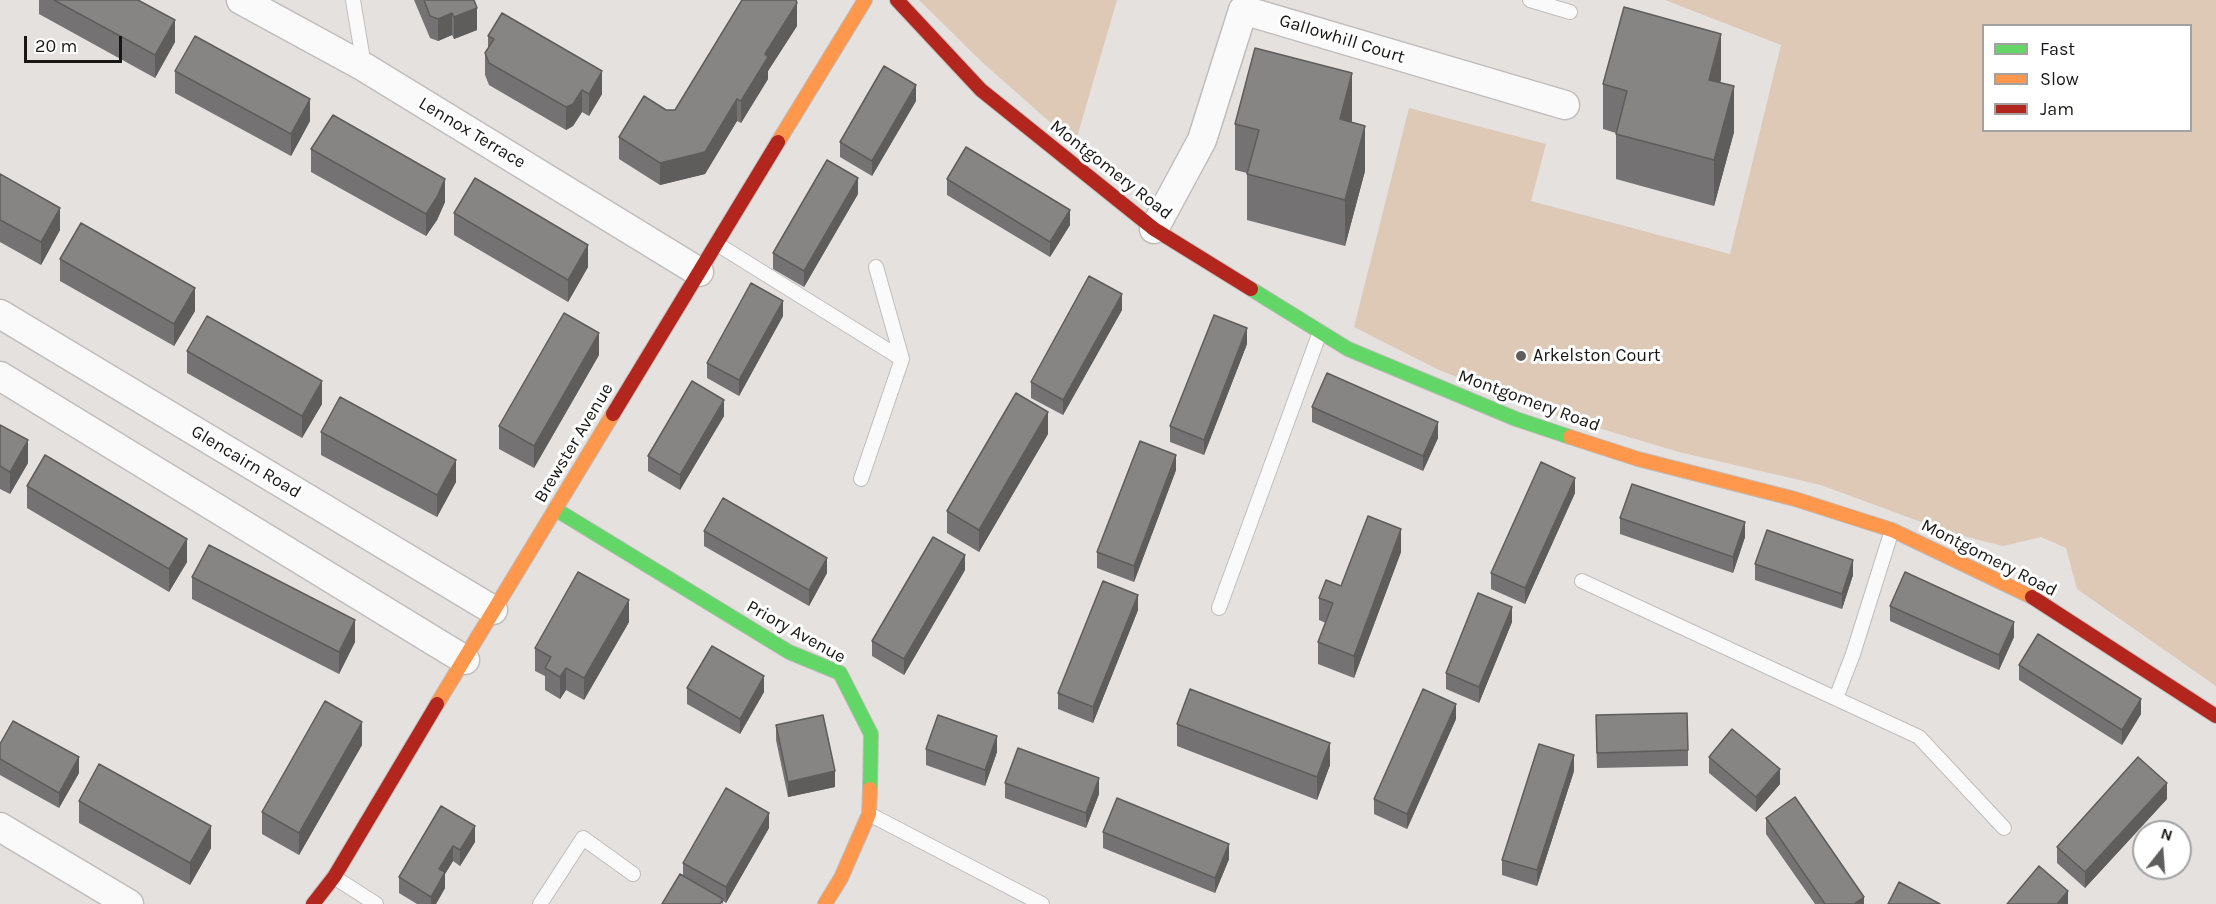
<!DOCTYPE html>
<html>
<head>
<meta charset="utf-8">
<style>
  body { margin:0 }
  #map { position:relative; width:2216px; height:904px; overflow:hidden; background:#e4e1df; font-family:Karla,sans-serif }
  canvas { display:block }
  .legend { position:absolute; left:1982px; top:24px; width:210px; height:108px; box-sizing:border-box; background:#fff; border:2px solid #a3a2a2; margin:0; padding:8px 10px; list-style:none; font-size:18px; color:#181716 }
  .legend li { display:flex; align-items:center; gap:12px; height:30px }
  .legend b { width:30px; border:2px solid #a3a2a2 }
  .north { position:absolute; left:2132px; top:820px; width:60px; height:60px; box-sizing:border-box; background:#fff; border:2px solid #a3a2a2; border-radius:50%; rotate:17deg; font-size:16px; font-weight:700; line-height:24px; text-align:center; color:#181716 }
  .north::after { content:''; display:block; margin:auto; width:21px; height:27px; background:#5f5e5c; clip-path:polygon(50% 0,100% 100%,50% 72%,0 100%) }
  .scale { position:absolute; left:24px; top:36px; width:98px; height:27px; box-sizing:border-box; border:3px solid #181716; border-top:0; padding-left:8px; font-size:18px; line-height:21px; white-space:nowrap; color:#181716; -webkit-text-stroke:4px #fff; paint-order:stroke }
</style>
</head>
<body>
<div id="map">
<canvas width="2216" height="904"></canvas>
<ul class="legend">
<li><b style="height:8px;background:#63d668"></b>Fast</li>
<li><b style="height:8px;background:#ff974d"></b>Slow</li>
<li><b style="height:8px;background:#b3261e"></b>Jam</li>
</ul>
<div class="north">N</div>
<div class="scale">20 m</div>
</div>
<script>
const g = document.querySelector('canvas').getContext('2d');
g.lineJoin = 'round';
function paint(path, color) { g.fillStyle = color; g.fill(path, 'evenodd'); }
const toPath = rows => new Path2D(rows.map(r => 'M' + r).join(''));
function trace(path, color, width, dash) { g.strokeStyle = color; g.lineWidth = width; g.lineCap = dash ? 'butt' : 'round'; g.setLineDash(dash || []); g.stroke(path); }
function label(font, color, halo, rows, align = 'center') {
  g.font = font + ' Karla,sans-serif'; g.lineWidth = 6; g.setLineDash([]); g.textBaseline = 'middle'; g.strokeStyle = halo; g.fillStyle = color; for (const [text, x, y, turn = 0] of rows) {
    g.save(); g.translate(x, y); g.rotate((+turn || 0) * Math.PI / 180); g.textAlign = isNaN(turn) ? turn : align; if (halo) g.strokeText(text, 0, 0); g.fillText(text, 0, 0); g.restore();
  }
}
const green = toPath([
  [919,0,1117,0,1075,144,983,63],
  [1665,0,2216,0,2216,686,2077,589,2066,548,2041,537,2003,546,1948,532,1821,485,1679,452,1548,413,1439,370,1354,327,1409,108,1546,144,1531,201,1730,254,1781,45],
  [1984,26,2190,26,2190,130,1984,130]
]);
const lane = toPath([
  [353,0,364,66],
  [1530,0,1570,12],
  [717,244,902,359],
  [861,479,902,359,876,267],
  [1582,581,1919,737,2004,828],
  [1219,608,1320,332],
  [1836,698,1853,654,1892,530],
  [869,814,1042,904],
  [334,877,376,904],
  [540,904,583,838,633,874]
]);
const street = toPath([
  [241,0,364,67,699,272],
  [1154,229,1202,140,1243,10,1565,105],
  [0,314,493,610],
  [0,376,465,660],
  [0,827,129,904]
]);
const fast = toPath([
  [1251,289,1348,349,1516,419,1570,437],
  [555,509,789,652,840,673,871,734,870,789]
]);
const slow = toPath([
  [778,142,865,0],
  [1570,437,1638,459,1795,499,1892,530,2032,597],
  [437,704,613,414],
  [825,904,841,878,869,814,870,789]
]);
const jam = toPath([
  [897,0,981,90,1154,229,1251,289],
  [613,414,778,142],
  [2032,597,2216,716],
  [313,904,334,877,437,704]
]);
const wall = toPath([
  [39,0,138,0,175,42,155,78,39,14],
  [414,0,474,0,477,30,454,39,452,35,438,41,430,38],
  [797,26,768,71,768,79,741,123,737,121,705,174,660,185,619,159,619,137,666,110,675,110],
  [488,36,602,94,589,116,582,112,573,126,566,130,489,85,485,75,485,53,488,48],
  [175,71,310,121,291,156,175,93],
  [1721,79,1720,83,1734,132,1714,206,1616,179,1616,133,1603,129,1603,84],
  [916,101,872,176,840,157,840,142],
  [1352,119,1352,122,1365,171,1345,246,1247,220,1247,173,1235,170,1235,124],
  [311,149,445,202,437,220,426,236,311,172],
  [0,174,60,230,41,265,0,242],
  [947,179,1070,225,1050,257,947,195],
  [858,194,804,287,773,269,773,253],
  [454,213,588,267,568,302,454,235],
  [60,259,195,311,174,346,60,281],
  [1122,310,1063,415,1031,398,1031,382],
  [783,316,739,396,707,378,707,363],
  [1247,344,1204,455,1170,442,1170,426],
  [187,351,322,404,302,438,187,373],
  [599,355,534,468,499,449,499,426],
  [1312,407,1438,438,1423,471,1312,422],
  [724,416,680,490,648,471,648,456],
  [0,425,28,463,10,494,0,489],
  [321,432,456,482,437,517,321,455],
  [1048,434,979,552,947,533,947,511],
  [1176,470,1134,582,1097,568,1097,552],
  [27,486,187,562,169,592,27,508],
  [1575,493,1525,604,1491,589,1491,573],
  [1620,518,1745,537,1733,573,1620,534],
  [704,531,827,573,809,606,704,546],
  [1401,552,1354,678,1318,664,1318,642,1326,623,1319,620,1319,598],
  [1755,564,1853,575,1842,609,1755,580],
  [965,570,904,675,872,656,872,641],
  [192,577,355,642,339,674,192,599],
  [1890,606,2014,637,1999,670,1890,621],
  [1138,610,1093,723,1058,709,1058,693],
  [629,622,584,700,566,690,560,699,545,690,545,676,535,671,535,648],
  [1512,622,1479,703,1446,689,1446,673],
  [2019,665,2141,714,2122,745,2019,680],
  [687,688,764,692,740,734,687,704],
  [1456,719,1407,829,1374,814,1374,799],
  [1177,724,1330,765,1317,800,1177,746],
  [776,725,835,787,788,797,776,740],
  [1596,731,1688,750,1688,766,1597,768],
  [0,744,79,773,59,808,0,775],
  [362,745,299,855,262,834,262,812],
  [926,749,997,752,985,786,926,765],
  [1709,757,1780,784,1756,812,1709,773],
  [1574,771,1537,886,1502,875,1502,860],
  [1005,783,1099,794,1086,828,1005,798],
  [2167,799,2085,888,2057,863,2057,847],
  [79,801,211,848,190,885,79,823],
  [441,806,475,842,460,866,453,861,445,874,445,888,436,904,417,904,399,893,399,877],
  [1766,818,1864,904,1815,904,1766,834],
  [769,828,726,903,723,901,723,904,683,876,683,863],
  [1103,832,1229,859,1215,893,1103,848]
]);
const shadedWall = toPath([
  [797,3,797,26,768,71,768,79,741,123,741,101,765,54],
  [477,8,477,30,454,39,454,17],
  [452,13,452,35,438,41,438,19],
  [175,20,175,42,155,78,155,55],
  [1721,34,1721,79,1709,125,1709,80],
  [602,71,602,94,589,116,589,94],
  [1352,73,1352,119,1340,165,1340,119],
  [916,85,916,101,872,176,872,161],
  [1734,86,1734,132,1714,206,1714,160],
  [582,90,582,112,573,126,566,130,566,107],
  [310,99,310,121,291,156,291,134],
  [737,99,737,121,705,174,660,185,660,163],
  [1365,126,1365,171,1345,246,1345,200],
  [858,178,858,194,804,287,804,271],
  [445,179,445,202,437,220,426,236,426,214],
  [60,208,60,230,41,265,41,242],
  [1070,210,1070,225,1050,257,1050,242],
  [588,245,588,267,568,302,568,280],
  [195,288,195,311,174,346,174,324],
  [1122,294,1122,310,1063,415,1063,400],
  [783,301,783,316,739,396,739,380],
  [1247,328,1247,344,1204,455,1204,440],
  [599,333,599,355,534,468,534,446],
  [322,381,322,404,302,438,302,416],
  [724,400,724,416,680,490,680,475],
  [1048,412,1048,434,979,552,979,530],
  [1438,422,1438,438,1423,471,1423,456],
  [28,440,28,463,10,494,10,472],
  [1176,455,1176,470,1134,582,1134,566],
  [456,460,456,482,437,517,437,495],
  [1575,478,1575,493,1525,604,1525,588],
  [1745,522,1745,537,1733,573,1733,557],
  [1401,529,1401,552,1354,678,1354,656],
  [187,539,187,562,169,592,169,569],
  [965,555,965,570,904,675,904,659],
  [827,558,827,573,809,606,809,590],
  [1853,560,1853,575,1842,609,1842,594],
  [1138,595,1138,610,1093,723,1093,707],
  [629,600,629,622,584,700,584,678],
  [1512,607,1512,622,1479,703,1479,687],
  [355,620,355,642,339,674,339,652],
  [2014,622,2014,637,1999,670,1999,655],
  [566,668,566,690,560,699,560,677],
  [764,676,764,692,740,734,740,719],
  [2141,699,2141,714,2122,745,2122,730],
  [1456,704,1456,719,1407,829,1407,814],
  [362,722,362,745,299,855,299,833],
  [997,736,997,752,985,786,985,770],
  [1330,743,1330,765,1317,800,1317,777],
  [1574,755,1574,771,1537,886,1537,870],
  [79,757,79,773,59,808,59,793],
  [1780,769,1780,784,1756,812,1756,797],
  [835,771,835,787,788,797,788,782],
  [1099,778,1099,794,1086,828,1086,813],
  [2167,783,2167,799,2085,888,2085,872],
  [769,813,769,828,726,903,726,887],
  [211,826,211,848,190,885,190,863],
  [475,826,475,842,460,866,460,850],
  [1229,844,1229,859,1215,893,1215,878],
  [453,846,453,861,445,874,445,888,436,904,431,904,431,897,439,869],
  [2068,891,2068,904,2057,904],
  [1864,897,1864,904,1854,904]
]);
const building = toPath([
  [54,0,138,0,175,20,155,55,54,0],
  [424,0,474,0,477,8,454,17,452,13,438,19,430,16,424,0],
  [742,0,796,0,797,3,765,54,768,57,741,101,737,99,705,152,660,163,619,137,644,96,666,110,675,110,742,0],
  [1624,7,1721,34,1709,80,1734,86,1714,160,1616,134,1627,91,1603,84,1624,7],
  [502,13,602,71,589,94,582,90,573,104,566,107,489,63,485,53,494,39,488,36,502,13],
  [195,36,310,99,291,134,175,71,195,36],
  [1255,48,1352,73,1340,119,1365,126,1345,200,1247,174,1259,130,1235,124,1255,48],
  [884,66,916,85,872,161,840,142,884,66],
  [333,115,445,179,437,197,426,214,311,149,333,115],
  [966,147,1070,210,1050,242,947,179,966,147],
  [827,160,858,178,804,271,773,253,827,160],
  [0,174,60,208,41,242,0,220,0,174],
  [475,178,588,245,568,280,454,213,475,178],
  [81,223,195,288,174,324,60,259,81,223],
  [1089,276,1122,294,1063,400,1031,382,1089,276],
  [751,283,783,301,739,380,707,363,751,283],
  [564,313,599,333,534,446,499,426,564,313],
  [1214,315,1247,328,1204,440,1170,426,1214,315],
  [207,316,322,381,302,416,187,351,207,316],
  [1327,373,1438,422,1423,456,1312,407,1327,373],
  [692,381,724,400,680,475,648,456,692,381],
  [1016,393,1048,412,979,530,947,511,1016,393],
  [340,397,456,460,437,495,321,432,340,397],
  [0,425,28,440,10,472,0,466,0,425],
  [1140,441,1176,455,1134,566,1097,552,1140,441],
  [45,455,187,539,169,569,27,486,45,455],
  [1541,462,1575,478,1525,588,1491,573,1541,462],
  [1632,484,1745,522,1733,557,1620,518,1632,484],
  [723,498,827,558,809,590,704,531,723,498],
  [1368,516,1401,529,1354,656,1318,642,1333,603,1319,598,1326,580,1341,586,1368,516],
  [1767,530,1853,560,1842,594,1755,564,1767,530],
  [933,537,965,555,904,659,872,641,933,537],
  [209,545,355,620,339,652,192,577,209,545],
  [578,572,629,600,584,678,566,668,560,677,545,668,551,657,535,648,578,572],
  [1905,572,2014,622,1999,655,1890,606,1905,572],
  [1103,581,1138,595,1093,707,1058,693,1103,581],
  [1478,593,1512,607,1479,687,1446,673,1478,593],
  [2038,634,2141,699,2122,730,2019,665,2038,634],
  [712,646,764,676,740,719,687,688,712,646],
  [1190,689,1330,743,1317,777,1177,724,1190,689],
  [1423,689,1456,704,1407,814,1374,799,1423,689],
  [325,701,362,722,299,833,262,812,325,701],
  [1687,713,1688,750,1597,753,1596,715,1687,713],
  [823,715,835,771,788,782,776,725,823,715],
  [938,715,997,736,985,770,926,749,938,715],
  [13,721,79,757,59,793,0,759,0,744,13,721],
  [1732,729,1780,769,1756,797,1709,757,1732,729],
  [1539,744,1574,755,1537,870,1502,860,1539,744],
  [1018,748,1099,778,1086,813,1005,783,1018,748],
  [2138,757,2167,783,2085,872,2057,847,2138,757],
  [99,764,211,826,190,863,79,801,99,764],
  [726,788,769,813,726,887,683,863,726,788],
  [1795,797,1864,897,1854,904,1825,904,1766,818,1795,797],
  [1117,798,1229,844,1215,878,1103,832,1117,798],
  [441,806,475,826,460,850,453,846,439,869,445,872,431,897,399,877,441,806],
  [2039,866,2068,891,2057,904,2007,904,2039,866],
  [680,874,723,899,720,904,662,904,680,874],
  [1899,882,1940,904,1888,904,1899,882]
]);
const markers = [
  [1521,356,6,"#5f5e5c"]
];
const streetNames = [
  ["Gallowhill Court",1342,39,17],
  ["Lennox Terrace",472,133,31],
  ["Montgomery Road",1111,170,38],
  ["Montgomery Road",1529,401,20],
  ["Brewster Avenue",574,443,-59],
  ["Glencairn Road",246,462,31],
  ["Montgomery Road",1989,558,27],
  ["Priory Avenue",796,632,29]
];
const poiNames = [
  ["Arkelston Court",1533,356]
];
paint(green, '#dec8b6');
trace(lane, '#c0bdbc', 16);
trace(street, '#c0bdbc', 31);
trace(fast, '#c0bdbc', 16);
trace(slow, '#c0bdbc', 16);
trace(jam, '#c0bdbc', 16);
trace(lane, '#fbfafa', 14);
trace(street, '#fbfafa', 28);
trace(fast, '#63d668', 14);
trace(slow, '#ff974d', 14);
trace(jam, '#b3261e', 14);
paint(wall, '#747272');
paint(shadedWall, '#5e5d5c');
paint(building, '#878584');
trace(building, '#5e5d5c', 1.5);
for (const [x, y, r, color] of markers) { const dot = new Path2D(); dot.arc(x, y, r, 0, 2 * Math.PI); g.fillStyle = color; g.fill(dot); trace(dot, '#fff', 2); }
label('18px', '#181716', '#fff', streetNames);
label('18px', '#181716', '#fff', poiNames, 'left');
</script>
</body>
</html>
